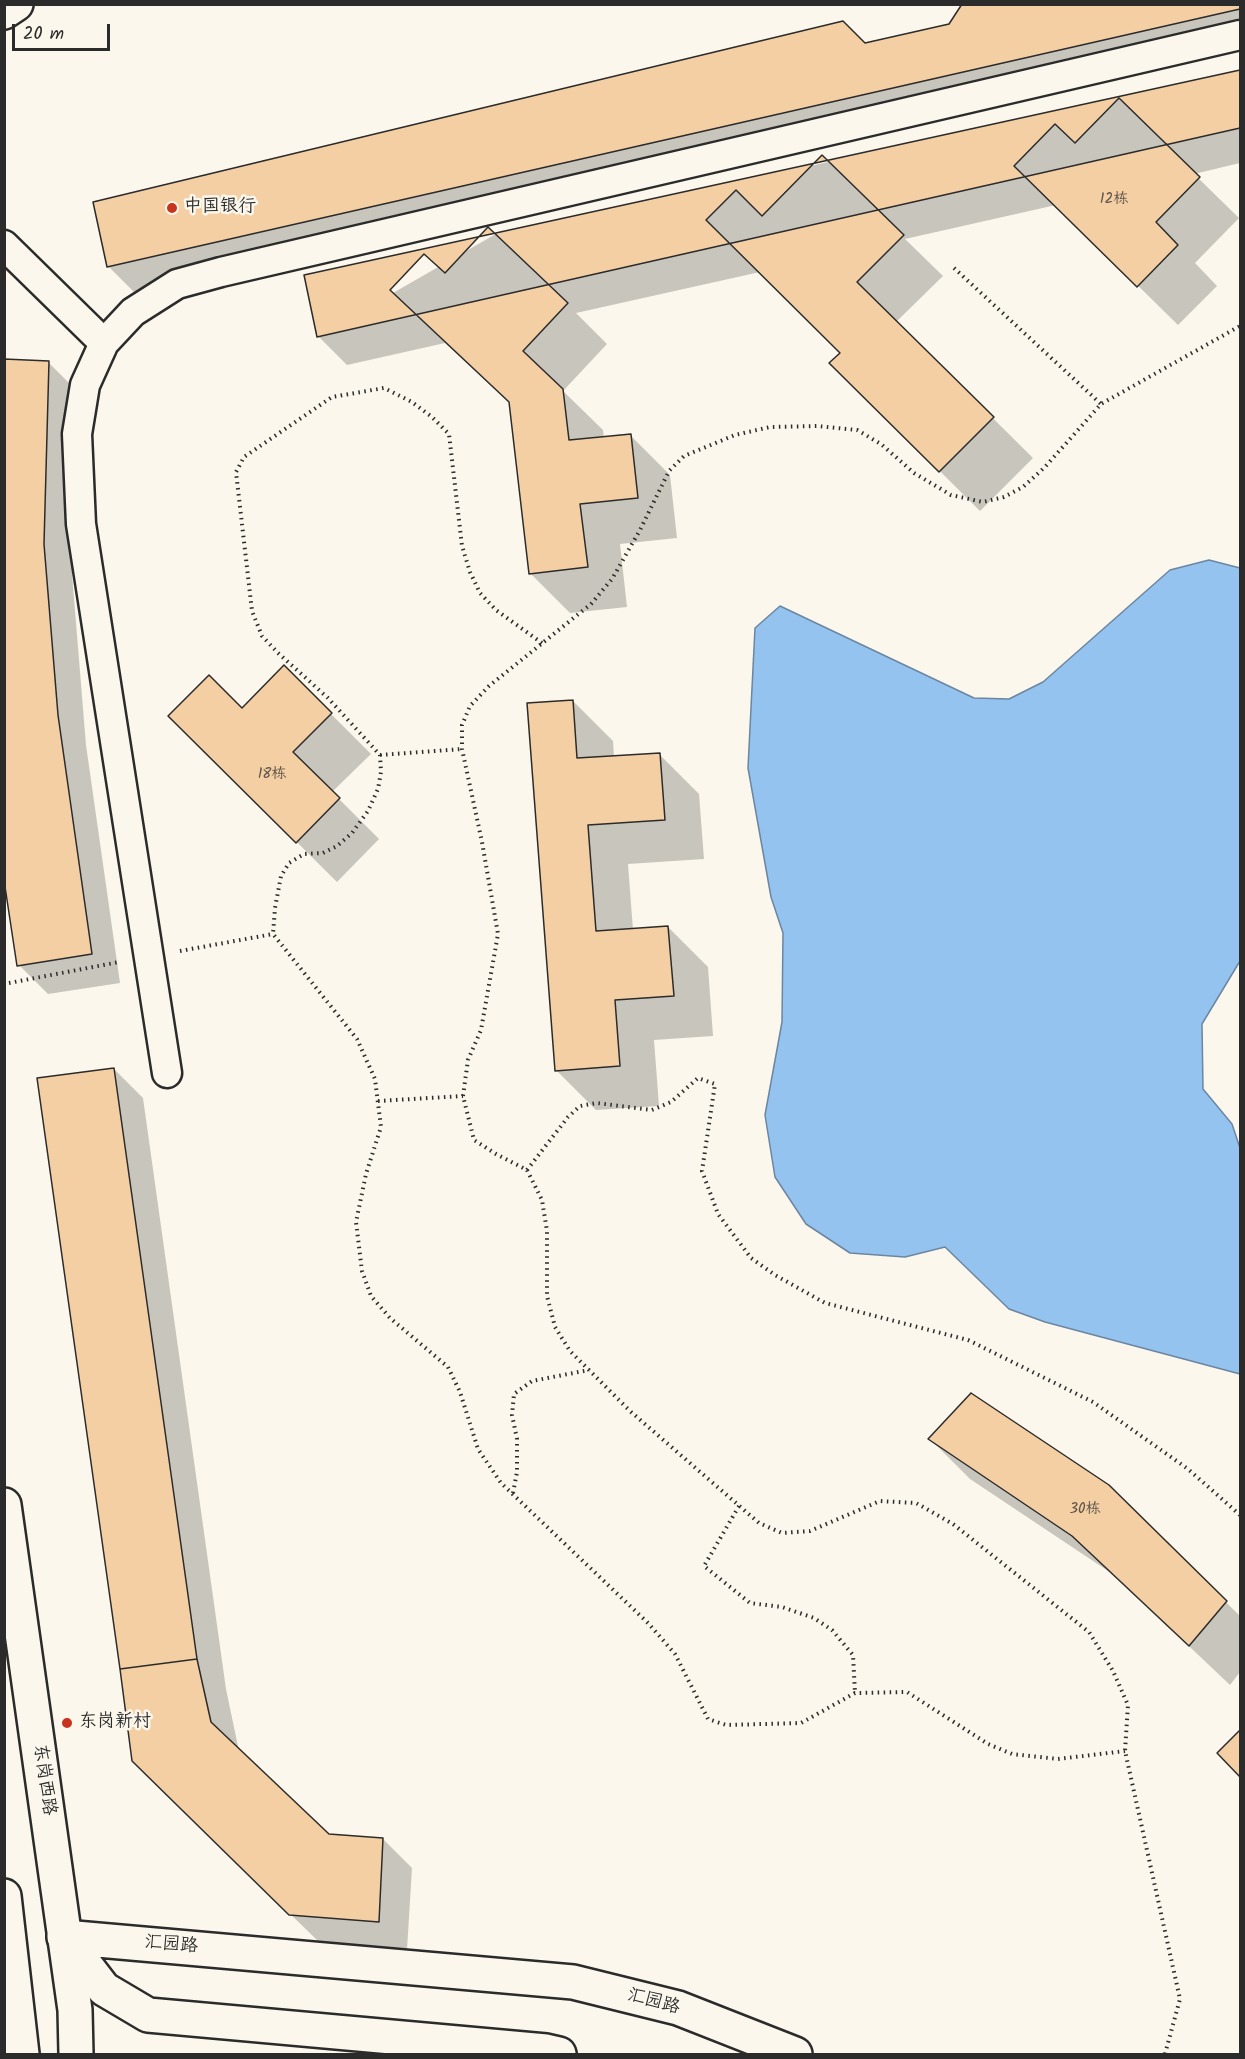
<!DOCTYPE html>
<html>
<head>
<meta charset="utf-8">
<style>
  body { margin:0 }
  #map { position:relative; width:1245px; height:2059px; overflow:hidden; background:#fbf7ec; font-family:Kalam,sans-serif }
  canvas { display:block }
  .frame { position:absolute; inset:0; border:6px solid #2b2b2b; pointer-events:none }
  .scale { position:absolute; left:12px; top:24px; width:98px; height:27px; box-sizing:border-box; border:3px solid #2b2b2b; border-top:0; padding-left:8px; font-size:18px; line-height:21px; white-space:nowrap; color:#2b2b2b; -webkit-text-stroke:4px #fbf7ec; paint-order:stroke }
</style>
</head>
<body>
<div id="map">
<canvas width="1245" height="2059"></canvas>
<div class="frame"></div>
<div class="scale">20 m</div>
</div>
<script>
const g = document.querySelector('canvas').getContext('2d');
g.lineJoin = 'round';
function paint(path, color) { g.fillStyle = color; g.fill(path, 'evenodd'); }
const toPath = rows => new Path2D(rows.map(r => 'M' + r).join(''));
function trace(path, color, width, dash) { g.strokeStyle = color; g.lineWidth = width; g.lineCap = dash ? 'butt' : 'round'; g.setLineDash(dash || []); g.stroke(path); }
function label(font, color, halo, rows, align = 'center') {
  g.font = font + ' Kalam,"LXGW WenKai TC",sans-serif'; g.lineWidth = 5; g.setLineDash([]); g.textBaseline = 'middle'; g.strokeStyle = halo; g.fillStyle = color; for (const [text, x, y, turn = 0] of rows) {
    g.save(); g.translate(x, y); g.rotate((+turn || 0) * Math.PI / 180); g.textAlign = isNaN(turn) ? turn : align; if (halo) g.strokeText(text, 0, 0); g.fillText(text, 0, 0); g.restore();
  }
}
const water = toPath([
  [1209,560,1240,568,1240,961,1202,1024,1203,1089,1232,1124,1240,1148,1240,1374,1045,1322,1009,1309,945,1247,905,1257,850,1253,806,1224,775,1177,765,1115,782,1022,783,933,771,897,748,768,755,628,780,606,974,698,1009,699,1043,682,1170,570,1209,560]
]);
const shadow = toPath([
  [964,4,1240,4,1240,44,138,296,109,267,95,203,950,26],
  [1240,72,1240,163,1194,174,1239,218,1195,263,1217,286,1178,325,1056,205,905,239,943,276,896,322,1033,458,980,511,831,363,842,353,760,272,576,313,607,344,563,391,603,430,604,438,630,435,670,475,677,538,620,544,627,607,570,613,530,573,511,404,445,343,347,365,318,336,494,235],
  [48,362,77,391,72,574,86,745,120,983,48,994,19,965],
  [284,667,371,754,332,792,379,839,337,882,170,716,242,710],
  [573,701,613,741,614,757,659,754,699,794,704,859,628,864,633,930,668,927,708,967,713,1036,654,1040,659,1106,596,1110,556,1070],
  [114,1069,143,1098,226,1689,239,1751,328,1835,383,1839,412,1868,407,1950,320,1943,163,1790],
  [930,1439,1108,1486,1240,1616,1240,1672,1230,1685,1114,1575,970,1479],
  [1240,1732,1240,1775,1219,1753]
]);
const building = toPath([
  [962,4,1240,4,1240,9,107,267,93,202,843,21,865,43,949,24,962,4],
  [1240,70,1240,128,317,337,304,275,1240,70],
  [1119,98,1200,177,1156,222,1178,245,1137,287,1014,166,1055,124,1075,143,1119,98],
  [822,155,904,235,857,282,994,417,939,472,829,363,840,353,706,220,736,190,762,216,822,155],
  [488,227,568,303,523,351,563,389,569,440,631,434,638,498,580,504,588,567,529,574,509,402,390,290,424,254,445,273,488,227],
  [4,359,49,361,44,544,58,715,92,954,17,966,4,880,4,359],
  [284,665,332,713,293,752,340,798,296,843,168,716,209,675,242,708,284,665],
  [573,700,577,758,660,753,665,820,588,825,596,931,668,926,674,996,615,1000,620,1066,555,1071,527,703,573,700],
  [114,1068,197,1659,120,1669,37,1078,114,1068],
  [971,1393,1109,1485,1227,1601,1189,1646,1072,1536,928,1439,971,1393],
  [197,1659,211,1722,329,1834,383,1838,379,1922,289,1915,132,1761,120,1669,197,1659],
  [1240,1730,1240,1777,1217,1753,1240,1730]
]);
const path = toPath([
  [954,268,1101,404],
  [542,643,496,610,480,593,470,572,462,546,449,434,432,417,412,402,384,388,332,397,244,457,236,472,252,611,262,636,278,653,328,698,380,755,381,772,378,789,368,811,352,833,337,846,323,853,304,854,289,863,281,876,275,908,273,934,357,1039,375,1079,381,1127,366,1174,356,1222,362,1271,371,1296,390,1318,448,1367,460,1392,478,1449,501,1483,648,1623,675,1654,708,1719,726,1725,801,1723,855,1693,907,1692,988,1744,1012,1754,1058,1759,1125,1751],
  [380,755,462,749],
  [180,951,273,934],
  [9,983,119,962],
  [378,1101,463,1096],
  [527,1170,568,1117,580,1106,597,1103,652,1110,671,1102,698,1078,715,1084,702,1171,718,1214,751,1258,775,1275,825,1303,968,1340,1093,1402,1188,1469,1240,1515],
  [513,1493,517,1472,517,1439,512,1415,514,1394,532,1381,589,1370],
  [739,1506,704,1566,750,1603,782,1607,814,1618,832,1630,853,1655,855,1693],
  [1165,2054,1180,1999,1125,1751,1128,1705,1113,1671,1089,1632,953,1524,916,1503,880,1501,810,1531,782,1533,759,1523,630,1411,570,1351,555,1327,547,1296,547,1231,542,1200,527,1170,496,1154,474,1140,463,1096,468,1060,481,1030,498,934,482,842,462,749,462,725,470,706,489,686,591,604,612,579,640,530,669,471,684,456,735,435,770,427,817,426,857,430,881,444,914,473,951,495,983,502,1004,497,1023,487,1045,467,1101,404,1240,326]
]);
const pedestrian = toPath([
  [4,245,104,343],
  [167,1073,81,524,77,434,85,385,104,343,133,312,177,284,221,272,1240,35]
]);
const minor = toPath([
  [64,1937,573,1982,678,2008,795,2054],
  [64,1937,104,1989,148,2015,546,2051,559,2054]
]);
const secondary = toPath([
  [4,12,16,4],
  [4,1505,75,2010,76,2054],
  [4,1896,22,2054]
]);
const markers = [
  [172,208,6,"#c8321e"],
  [67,1723,6,"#c8321e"]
];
const numberNames = [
  ["12栋",1114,200],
  ["18栋",272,775],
  ["30栋",1085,1510]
];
const poiNames = [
  ["中国银行",184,208],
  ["东岗新村",79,1723]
];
const streetNames = [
  ["东岗西路",43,1780,82],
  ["汇园路",171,1946,5],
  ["汇园路",653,2003,15]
];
paint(water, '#95c3ef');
trace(water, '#6b86a1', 1.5);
paint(shadow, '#0003');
paint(building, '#f4cfa4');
trace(building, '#2b2b2b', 1.5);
trace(pedestrian, '#2b2b2b', 33);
trace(minor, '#2b2b2b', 38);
trace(secondary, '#2b2b2b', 38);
trace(path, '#2b2b2b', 4, [1.5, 4.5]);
trace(pedestrian, '#fbf7ec', 28);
trace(minor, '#fbf7ec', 33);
trace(secondary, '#fbf7ec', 33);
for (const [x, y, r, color] of markers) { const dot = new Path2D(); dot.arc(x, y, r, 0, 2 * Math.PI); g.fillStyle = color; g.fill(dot); trace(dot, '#fbf7ec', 2); }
label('15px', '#5d5449', null, numberNames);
label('18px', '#2b2b2b', '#fbf7ec', poiNames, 'left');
label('18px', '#2b2b2b', '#fbf7ec', streetNames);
</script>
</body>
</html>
